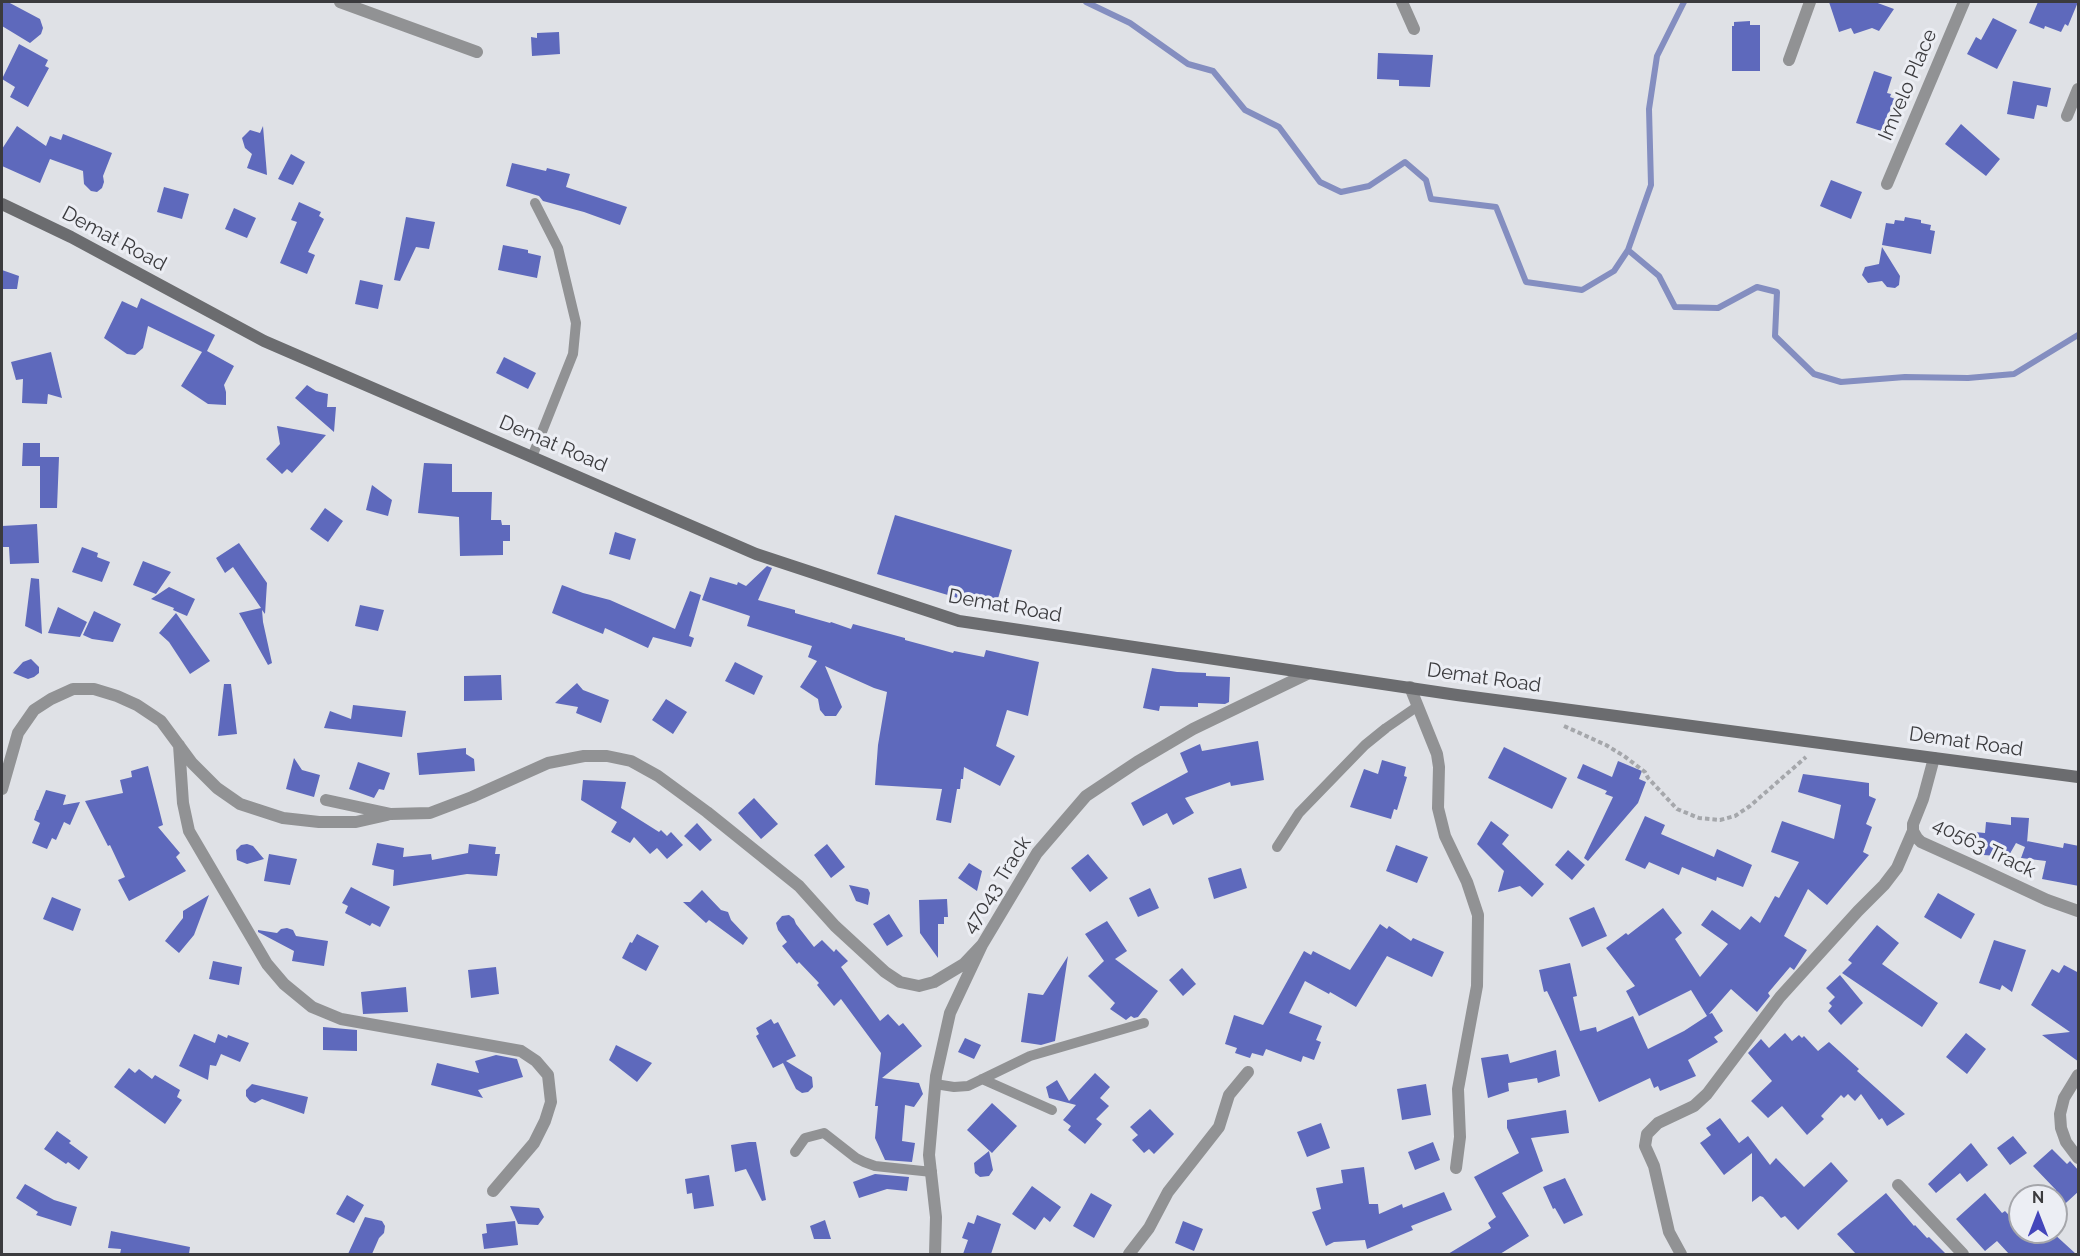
<!DOCTYPE html>
<html>
<head>
<meta charset="utf-8">
<style>
  body { margin:0 }
  #map { position:relative; width:2080px; height:1256px; overflow:hidden; background:#dfe1e6; font-family:Raleway,sans-serif }
  canvas { display:block }
  .frame { position:absolute; inset:0; border:3px solid #3b3b3e; pointer-events:none }
  .north { position:absolute; left:2008px; top:1184px; width:60px; height:60px; box-sizing:border-box; background:#eceef4; border:2px solid #a5a6ab; border-radius:50%; rotate:0deg; font-size:16px; font-weight:700; line-height:24px; text-align:center; color:#3b3b3e }
  .north::after { content:''; display:block; margin:auto; width:21px; height:27px; background:#4446bb; clip-path:polygon(50% 0,100% 100%,50% 72%,0 100%) }
</style>
</head>
<body>
<div id="map">
<canvas width="2080" height="1256"></canvas>
<div class="frame"></div>
<div class="north">N</div>
</div>
<script>
const g = document.querySelector('canvas').getContext('2d');
g.lineJoin = 'round';
const toPath = rows => new Path2D(rows.map(r => 'M' + r).join(''));
function trace(path, color, width, dash) { g.strokeStyle = color; g.lineWidth = width; g.lineCap = dash ? 'butt' : 'round'; g.setLineDash(dash || []); g.stroke(path); }
function paint(path, color) { g.fillStyle = color; g.fill(path, 'evenodd'); }
function label(font, color, halo, rows, align = 'center') {
  g.font = font + ' Raleway,sans-serif'; g.lineWidth = 6; g.setLineDash([]); g.textBaseline = 'middle'; g.strokeStyle = halo; g.fillStyle = color; for (const [text, x, y, turn = 0] of rows) {
    g.save(); g.translate(x, y); g.rotate((+turn || 0) * Math.PI / 180); g.textAlign = isNaN(turn) ? turn : align; if (halo) g.strokeText(text, 0, 0); g.fillText(text, 0, 0); g.restore();
  }
}
const stream = toPath([
  [1086,2,1130,23,1188,64,1213,71,1245,110,1279,127,1320,182,1341,192,1369,186,1405,162,1426,180,1431,199,1496,207,1526,282,1582,290,1614,271,1628,250,1659,276,1675,307,1718,308,1757,287,1777,292,1775,336,1814,374,1841,382,1905,377,1968,378,2014,374,2078,335],
  [1628,250,1651,185,1649,109,1657,56,1684,2]
]);
const building = toPath([
  [2,2,8,2,40,19,43,28,41,34,30,43,2,26],
  [1829,2,1875,2,1894,9,1879,31,1872,28,1854,34,1851,28,1839,32],
  [2038,2,2078,2,2068,26,2065,24,2061,32,2045,26,2044,29,2029,23],
  [1993,18,2017,30,1997,69,1967,54,1976,37,1981,40],
  [1750,21,1750,25,1760,25,1760,71,1732,71,1732,26,1734,26,1734,22],
  [559,32,560,54,532,56,531,37,537,38,537,33],
  [19,44,48,60,45,66,49,68,28,107,10,97,15,87,2,79],
  [1378,53,1433,55,1430,87,1399,86,1399,80,1377,79],
  [1874,71,1892,77,1887,93,1891,94,1890,97,1895,99,1881,131,1856,123],
  [2013,81,2051,88,2047,107,2037,105,2034,119,2007,114],
  [1961,124,2000,159,1986,176,1945,144],
  [17,126,46,146,50,136,61,140,63,134,112,153,103,176,104,182,102,188,97,192,91,191,84,184,83,171,50,159,40,183,2,166,2,149],
  [263,126,267,175,247,168,252,154,245,148,242,138,250,130,260,133],
  [291,154,305,162,293,185,278,179],
  [512,163,546,171,547,168,570,174,566,187,627,207,620,225,584,212,543,201,539,196,506,186],
  [1831,180,1862,192,1851,219,1820,206],
  [164,187,189,194,182,219,157,212],
  [299,202,321,212,319,216,324,219,308,252,315,255,307,274,280,263,297,222,291,220],
  [234,208,256,218,247,238,225,229],
  [406,217,435,222,429,249,416,247,400,281,394,280],
  [1905,217,1921,220,1921,223,1931,225,1930,230,1935,231,1931,254,1882,245,1886,223,1894,224,1895,220,1904,221],
  [503,245,528,250,528,253,541,256,537,278,498,270],
  [1882,247,1900,276,1899,285,1895,288,1887,287,1882,281,1868,283,1862,275,1865,267,1879,264],
  [2,270,19,276,17,289,2,289],
  [360,280,383,285,378,309,355,304],
  [141,298,215,335,207,351,234,366,224,385,226,392,226,405,208,404,181,386,202,352,148,326,143,348,135,355,127,354,104,338,122,301,137,308],
  [51,352,62,398,48,394,47,404,22,403,23,379,16,380,11,362],
  [504,357,536,373,528,389,496,373],
  [307,385,316,391,328,394,327,407,336,407,334,432,295,398],
  [277,426,326,435,292,473,287,469,282,474,266,459,280,444],
  [23,443,40,443,40,466,22,466],
  [40,457,59,457,57,508,40,508],
  [424,463,452,464,452,492,492,492,491,520,501,520,502,525,510,525,510,541,503,541,503,555,460,556,459,517,418,513],
  [372,485,392,500,388,516,366,510],
  [325,508,343,521,328,542,310,529],
  [895,515,1012,550,995,609,877,574],
  [37,524,39,563,10,564,9,547,3,547,2,526],
  [615,532,636,539,630,560,609,554],
  [239,543,267,583,265,614,262,610,263,622,272,663,268,665,239,613,261,608,233,567,225,573,216,558],
  [82,547,98,553,97,557,110,562,102,582,72,572],
  [143,561,171,572,156,594,133,585],
  [767,566,772,568,758,600,795,610,795,613,830,623,831,622,851,629,853,624,905,638,905,640,953,653,954,651,984,657,986,650,1039,662,1028,716,1007,710,996,746,1015,756,1000,786,964,767,963,779,961,779,960,789,957,789,951,823,936,820,942,789,875,785,878,745,887,692,874,688,825,666,842,707,836,716,825,716,820,710,818,699,800,687,817,661,808,657,812,646,747,626,750,616,702,600,710,577,737,585,738,582,746,586],
  [31,578,39,579,42,634,25,626],
  [562,585,583,593,610,600,675,629,690,591,701,595,689,636,694,638,691,647,653,637,648,648,605,628,603,634,552,613],
  [169,587,195,599,187,616,173,610,174,608,151,599],
  [360,605,384,610,378,631,355,626],
  [58,607,87,622,80,637,48,633],
  [94,611,121,624,113,642,92,639,83,635],
  [176,613,210,661,190,674,169,642,159,633],
  [31,659,39,667,39,673,34,677,28,679,13,673,23,662],
  [735,662,763,676,754,695,725,681],
  [1152,668,1177,672,1206,673,1206,676,1230,677,1229,702,1225,704,1198,703,1198,707,1160,706,1159,711,1143,708],
  [501,675,502,700,464,701,464,676],
  [577,683,583,690,609,700,601,723,576,713,578,707,555,703],
  [224,684,231,684,237,734,218,736],
  [666,699,687,712,673,734,652,720],
  [353,705,406,711,402,737,324,728,330,711,351,719],
  [1258,741,1264,780,1231,786,1230,782,1185,798,1194,813,1173,825,1167,813,1143,826,1131,803,1188,772,1180,753,1200,744,1202,751],
  [1504,747,1567,778,1552,809,1488,778],
  [466,748,466,754,474,759,475,771,419,775,417,753],
  [294,758,302,770,320,775,314,797,286,789],
  [1382,760,1406,767,1404,776,1407,777,1397,810,1394,809,1391,819,1350,807,1364,769,1378,774],
  [1618,761,1642,771,1639,779,1646,782,1638,803,1588,861,1584,858,1613,797,1605,794,1607,791,1577,778,1583,764,1612,777],
  [358,762,390,773,384,790,379,789,374,798,349,789],
  [148,766,163,825,158,827,180,853,176,857,186,871,129,901,118,880,125,877,110,845,108,846,85,801,123,793,120,780,132,777,131,771],
  [1803,774,1869,783,1869,796,1876,799,1866,824,1872,827,1863,852,1869,855,1827,905,1808,889,1784,936,1807,950,1794,970,1790,967,1768,993,1770,996,1757,1012,1731,989,1709,1014,1712,1013,1723,1031,1714,1037,1718,1042,1688,1060,1696,1076,1660,1091,1658,1086,1654,1088,1650,1078,1599,1102,1547,991,1544,992,1539,970,1570,963,1577,996,1573,997,1580,1031,1596,1027,1597,1032,1633,1016,1648,1049,1684,1031,1707,1016,1691,990,1639,1016,1626,991,1635,986,1606,948,1626,933,1628,935,1663,908,1682,933,1675,939,1700,977,1728,944,1701,925,1712,910,1740,930,1751,916,1760,923,1775,896,1779,898,1799,862,1771,852,1782,821,1834,839,1841,805,1798,792],
  [583,780,626,782,621,808,659,832,661,830,667,836,671,832,683,845,667,859,657,848,650,854,634,837,630,843,611,832,617,822,581,800],
  [46,790,66,795,63,805,80,802,70,825,64,822,56,840,52,838,47,849,32,843,40,823,34,820,37,811,36,811,38,810],
  [754,798,778,824,761,839,738,813],
  [1645,816,1665,825,1661,834,1714,857,1717,849,1752,865,1743,887,1717,877,1716,881,1682,867,1679,875,1649,862,1645,869,1625,860],
  [2011,817,2029,818,2027,843,2027,841,2063,848,2064,843,2079,846,2079,886,2042,879,2046,861,2021,858,2025,847,2016,843,2008,857,1972,854,1974,832,1985,833,1986,822,2011,825],
  [1491,821,1509,835,1502,844,1544,884,1532,897,1520,886,1498,892,1504,871,1477,844],
  [697,823,712,840,700,851,684,836],
  [377,843,404,848,403,857,431,854,432,860,468,853,469,844,496,847,495,854,500,854,497,876,467,874,393,886,394,870,372,865],
  [247,844,253,846,264,859,247,864,237,860,236,850,241,845],
  [827,844,845,867,831,878,814,855],
  [1396,845,1428,857,1417,883,1386,871],
  [1568,850,1585,865,1572,880,1555,865],
  [269,854,297,859,290,885,264,881],
  [1088,854,1108,878,1090,892,1071,868],
  [969,863,982,871,977,891,958,878],
  [1241,868,1247,888,1214,899,1208,878],
  [849,885,868,889,870,893,868,905,856,901],
  [351,887,390,907,380,927,372,923,370,926,345,913,348,906,342,903],
  [1150,888,1159,908,1138,917,1129,898],
  [702,890,721,910,728,912,731,920,748,938,743,945,709,920,706,923,683,902,690,902],
  [1938,893,1975,914,1961,939,1924,917],
  [209,895,194,935,179,953,165,941,183,918,183,911],
  [52,897,81,909,73,931,43,919],
  [947,899,948,917,944,917,944,924,938,924,938,958,920,933,919,900],
  [1594,907,1607,936,1582,947,1569,918],
  [889,914,903,936,887,946,873,924],
  [789,915,794,919,796,924,814,947,822,940,834,952,836,949,848,961,841,967,880,1021,888,1014,899,1026,903,1023,922,1046,882,1078,919,1083,923,1094,914,1107,905,1105,902,1141,915,1143,912,1162,885,1160,875,1138,878,1106,875,1106,881,1053,841,999,834,1006,817,985,819,983,799,962,797,964,782,946,787,942,778,930,776,923,782,916],
  [1107,921,1127,951,1115,959,1158,991,1138,1017,1134,1018,1131,1016,1126,1020,1110,1009,1115,1003,1088,976,1104,961,1085,934],
  [1380,924,1387,929,1389,926,1411,941,1413,938,1444,952,1432,977,1387,956,1356,1007,1330,992,1329,994,1305,981,1289,1013,1322,1026,1316,1040,1321,1042,1314,1060,1303,1056,1301,1062,1266,1049,1263,1056,1252,1053,1250,1058,1235,1053,1237,1048,1225,1044,1234,1015,1263,1025,1304,951,1311,955,1313,951,1350,970],
  [1877,925,1899,943,1882,964,1938,1003,1922,1027,1842,973,1852,963,1848,960],
  [287,928,293,930,296,936,328,941,324,966,292,961,294,951,258,932,258,930,277,933,281,929],
  [637,934,659,946,646,971,622,958,630,942,632,943],
  [1994,940,2026,950,2012,992,2002,985,2000,990,1979,983],
  [1068,956,1055,1041,1041,1045,1021,1042,1028,993,1043,995],
  [213,961,242,967,239,985,209,979],
  [2064,965,2079,973,2079,1062,2042,1035,2070,1032,2031,1005,2052,969,2059,973],
  [496,967,499,994,471,998,468,970],
  [1182,968,1196,984,1183,996,1169,980],
  [1840,975,1863,1003,1841,1025,1828,1011,1832,1006,1829,1003,1835,997,1826,988],
  [406,987,408,1012,363,1014,361,992],
  [771,1019,774,1024,778,1022,796,1056,786,1061,812,1077,813,1087,808,1092,802,1093,796,1089,783,1063,773,1068,756,1036,759,1034,756,1028],
  [323,1027,357,1030,357,1051,323,1050],
  [1785,1033,1792,1041,1799,1035,1802,1038,1804,1036,1818,1051,1829,1042,1859,1069,1857,1071,1905,1114,1887,1126,1882,1118,1879,1120,1861,1094,1855,1101,1848,1094,1844,1098,1841,1095,1821,1116,1824,1119,1807,1135,1782,1106,1768,1118,1751,1101,1772,1081,1748,1053,1761,1039,1769,1048],
  [1966,1033,1986,1049,1967,1074,1946,1057],
  [194,1034,215,1043,218,1034,227,1038,228,1035,249,1043,240,1062,221,1054,216,1066,210,1065,208,1080,179,1066],
  [965,1038,981,1045,974,1059,958,1052],
  [616,1045,652,1063,637,1082,609,1060],
  [1556,1050,1560,1076,1538,1083,1537,1078,1508,1083,1509,1091,1488,1098,1481,1058,1508,1054,1510,1063],
  [496,1055,517,1059,523,1077,478,1090,483,1098,431,1085,437,1063,479,1073,475,1061],
  [129,1068,135,1073,139,1069,152,1079,155,1075,180,1090,177,1097,182,1100,165,1124,114,1087],
  [1095,1073,1110,1087,1100,1098,1109,1106,1096,1119,1102,1124,1085,1144,1068,1130,1071,1126,1063,1120,1076,1105,1049,1098,1046,1087,1057,1080,1069,1101],
  [252,1084,308,1097,304,1114,262,1099,255,1103,250,1101,246,1096,246,1090],
  [1426,1084,1431,1115,1402,1120,1397,1089],
  [992,1103,1017,1126,992,1153,967,1130],
  [1150,1109,1174,1134,1154,1154,1149,1149,1144,1153,1132,1140,1138,1135,1130,1127],
  [1566,1110,1569,1133,1531,1138,1543,1171,1502,1193,1529,1236,1500,1254,1448,1254,1491,1228,1488,1223,1496,1217,1474,1177,1519,1153,1507,1128,1507,1120],
  [1720,1118,1739,1143,1748,1136,1770,1165,1776,1158,1804,1187,1831,1162,1848,1181,1798,1230,1785,1216,1781,1218,1763,1197,1760,1196,1752,1202,1752,1153,1724,1175,1700,1143,1711,1135,1706,1128],
  [1321,1123,1330,1148,1307,1157,1297,1132],
  [57,1131,71,1141,69,1143,88,1157,79,1170,68,1162,66,1164,44,1149],
  [2013,1136,2027,1153,2010,1165,1997,1148],
  [749,1142,756,1142,766,1200,762,1201,746,1169,735,1172,731,1145],
  [1433,1142,1440,1160,1415,1170,1408,1152],
  [1971,1143,1988,1165,1967,1182,1960,1173,1936,1193,1928,1184],
  [2052,1149,2067,1164,2070,1161,2079,1171,2079,1191,2056,1212,2056,1190,2033,1166],
  [989,1151,993,1170,989,1176,980,1177,975,1173,974,1163],
  [1364,1167,1369,1204,1378,1204,1379,1214,1402,1204,1403,1208,1444,1192,1452,1210,1411,1226,1413,1230,1367,1249,1365,1240,1334,1242,1326,1246,1312,1212,1321,1209,1316,1188,1343,1183,1341,1170],
  [875,1174,909,1177,907,1191,887,1189,859,1198,853,1182],
  [709,1175,714,1206,694,1209,692,1193,687,1194,685,1179],
  [1565,1178,1583,1215,1564,1224,1555,1208,1553,1209,1543,1187],
  [25,1184,54,1200,77,1207,71,1226,36,1215,38,1212,16,1198],
  [1032,1186,1061,1207,1050,1222,1044,1217,1035,1230,1012,1214],
  [1091,1193,1112,1205,1094,1238,1073,1226],
  [1886,1193,1914,1226,1915,1225,1927,1238,1929,1237,1946,1254,1856,1254,1837,1234],
  [1985,1193,2002,1213,2005,1211,2020,1227,2020,1232,2052,1232,2076,1254,2009,1254,1997,1241,1985,1251,1956,1219],
  [347,1195,364,1205,354,1223,336,1214],
  [510,1206,539,1208,544,1217,538,1225,518,1224],
  [977,1215,1001,1224,991,1254,963,1254,968,1240,962,1238,968,1222,974,1224],
  [365,1217,382,1221,385,1226,384,1233,379,1238,372,1254,348,1254],
  [825,1220,831,1239,814,1239,810,1226],
  [515,1221,518,1245,484,1249,482,1234,487,1233,486,1224],
  [1183,1221,1203,1229,1194,1251,1175,1243],
  [111,1231,190,1247,189,1254,120,1254,121,1249,108,1248]
]);
const path = toPath([
  [1564,726,1606,745,1624,756,1645,772,1648,778,1677,809,1699,818,1720,820,1735,816,1750,806,1806,757]
]);
const lane = toPath([
  [532,457,573,354,576,323,558,248,535,203],
  [1277,847,1299,813,1365,745,1386,728,1418,706],
  [982,1079,1052,1110],
  [935,1084,954,1087,968,1086,1030,1056,1144,1023],
  [795,1152,805,1138,824,1133,856,1158,864,1162,875,1166,932,1172]
]);
const street = toPath([
  [340,2,477,52],
  [1402,2,1414,29],
  [1789,60,1810,2],
  [2067,116,2078,89],
  [1887,184,1964,2],
  [1410,687,1437,754,1439,767,1438,808,1445,836,1467,882,1478,915,1477,986,1458,1089,1460,1137,1456,1168],
  [179,745,183,803,189,831,267,964,284,984,312,1007,341,1019,521,1051,536,1061,548,1075,551,1102,545,1121,534,1143,493,1191],
  [1934,758,1923,799,1913,824,1913,831,1917,838,1921,842,1972,865,2047,900,2078,911],
  [2,789,18,733,34,710,51,699,73,689,94,689,117,696,137,705,161,721,192,763,217,788,240,804,283,818,319,822,356,822,387,815],
  [326,800,391,814,430,813,472,797,548,763,584,756,607,756,631,761,658,776,707,812,799,886,835,926,885,972,900,982,919,986,934,982,964,964,982,945],
  [2078,1075,2064,1098,2060,1114,2061,1128,2066,1142,2078,1158],
  [1898,1185,1963,1254],
  [935,1254,936,1217,929,1155,936,1076,950,1013,982,945,1037,853,1086,796,1137,762,1193,729,1309,673],
  [1129,1254,1149,1228,1168,1192,1219,1127,1229,1095,1248,1072],
  [1681,1254,1669,1232,1654,1166,1645,1146,1647,1134,1658,1123,1694,1106,1707,1094,1780,997,1858,911,1884,885,1897,868,1913,831]
]);
const secondary = toPath([
  [2,204,71,237,264,341,756,554,959,621,1457,695,2078,777]
]);
const streetNames = [
  ["Imvelo Place",1908,85,-67],
  ["Demat Road",114,239,28],
  ["Demat Road",553,444,23],
  ["Demat Road",1005,606,10],
  ["Demat Road",1484,678,8],
  ["Demat Road",1966,742,8],
  ["40563 Track",1984,848,26],
  ["47043 Track",997,885,-58]
];
trace(stream, '#848ec0', 6);
paint(building, '#5e69bc');
trace(path, '#a5a7ab', 4, [4.5, 3]);
trace(lane, '#919294', 10);
trace(street, '#919294', 12);
trace(secondary, '#6b6c6f', 12);
label('20px', '#3b3b3e', '#eceef4', streetNames);
</script>
</body>
</html>
